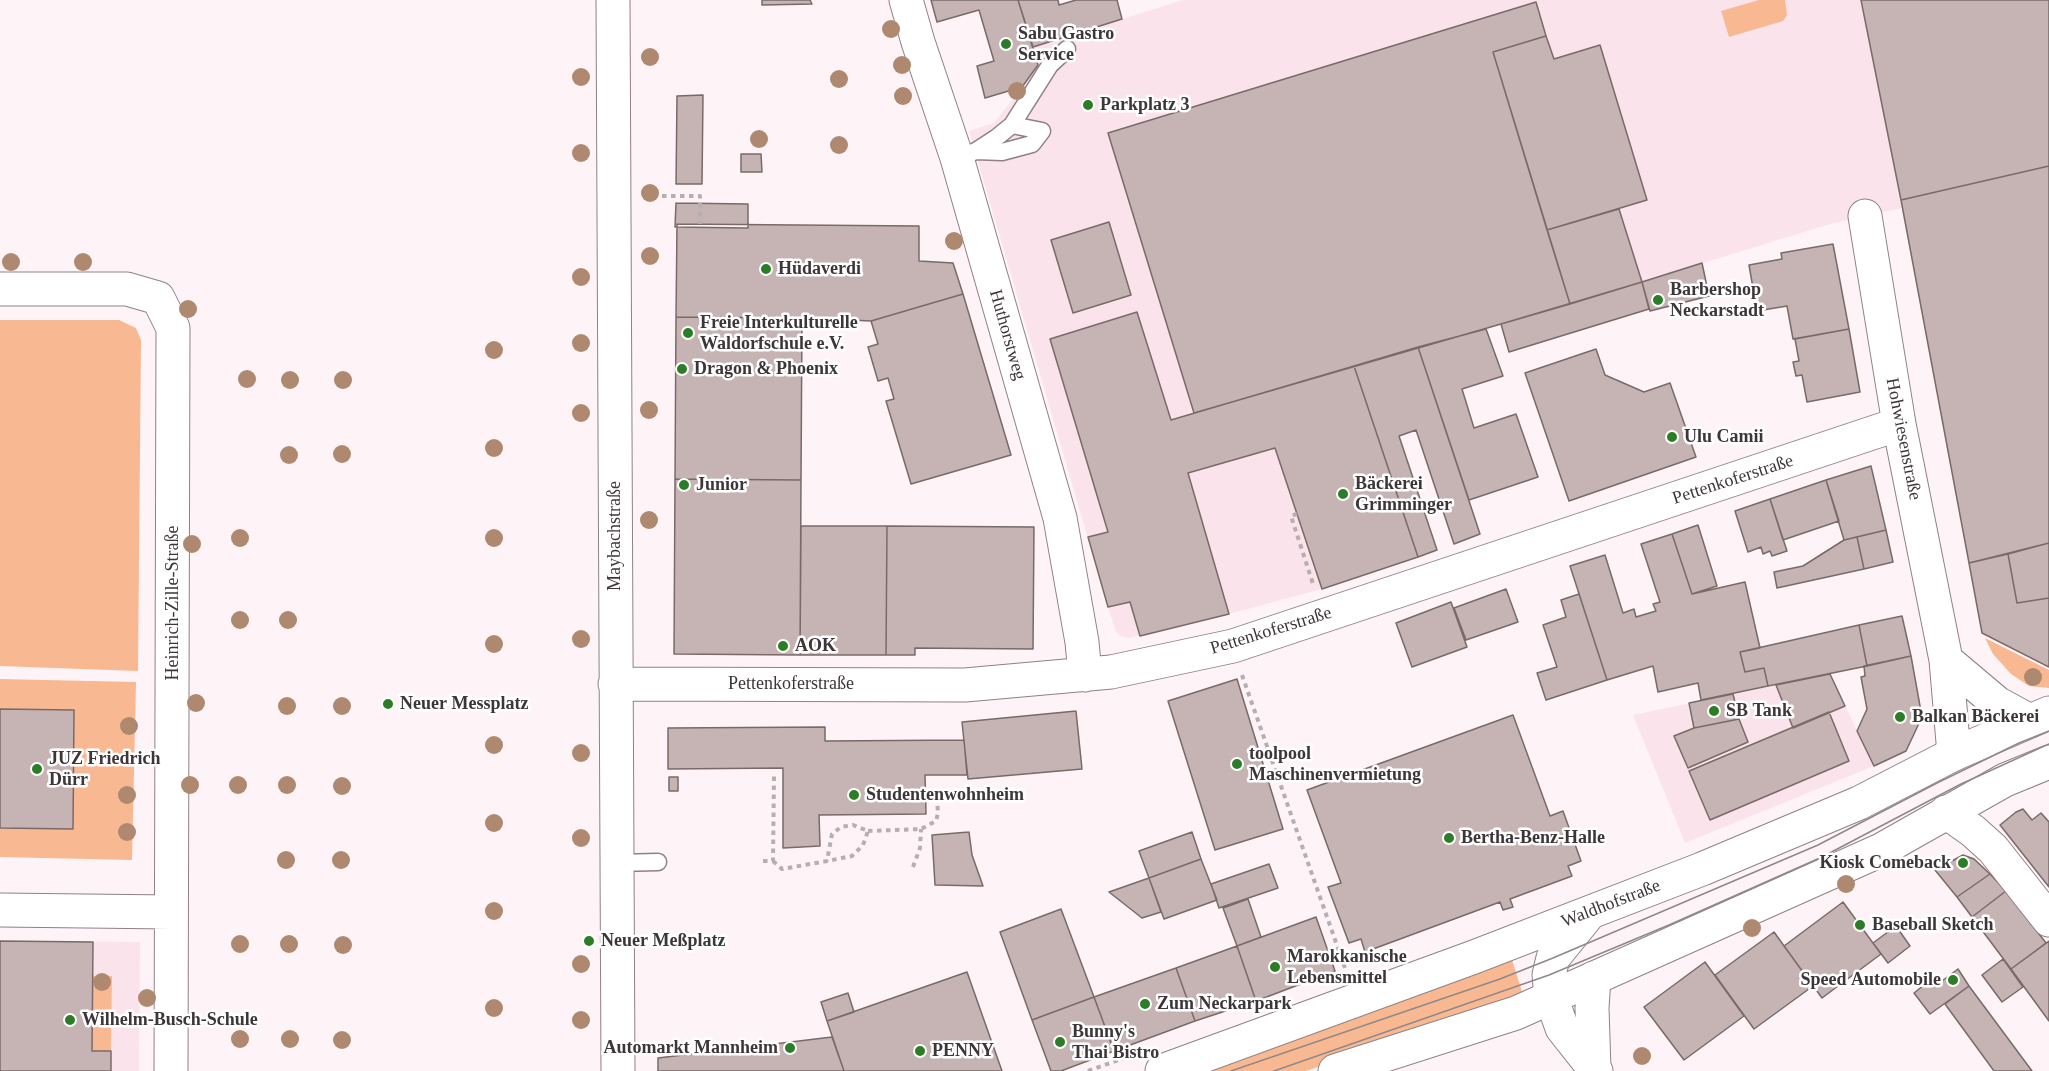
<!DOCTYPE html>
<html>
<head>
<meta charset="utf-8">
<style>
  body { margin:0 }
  canvas { display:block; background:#fef4f8 }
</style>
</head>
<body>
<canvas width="2049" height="1071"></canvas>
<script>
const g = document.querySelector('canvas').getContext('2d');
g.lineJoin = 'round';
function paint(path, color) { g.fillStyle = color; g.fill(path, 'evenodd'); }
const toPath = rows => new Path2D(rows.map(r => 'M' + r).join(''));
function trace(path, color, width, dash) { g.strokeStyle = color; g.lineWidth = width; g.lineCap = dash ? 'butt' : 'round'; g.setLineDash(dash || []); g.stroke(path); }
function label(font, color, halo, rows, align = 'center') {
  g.font = font + ' "Times New Roman",serif'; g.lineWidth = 5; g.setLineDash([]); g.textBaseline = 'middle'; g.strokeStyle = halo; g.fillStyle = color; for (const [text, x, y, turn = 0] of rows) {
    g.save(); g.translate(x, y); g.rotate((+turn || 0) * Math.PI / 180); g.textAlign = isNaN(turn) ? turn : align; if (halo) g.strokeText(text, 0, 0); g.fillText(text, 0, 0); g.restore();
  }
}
const built = toPath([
  [1183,0,2049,0,2049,667,1982,633,1902,208,1830,224,1570,304,1355,367,1418,557,1322,589,1229,614,1140,636,1128,638,1121,636,1116,632,1108,607,969,131,994,123,1022,87,1038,65,1033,47],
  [1830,674,1874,766,1685,843,1633,715],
  [0,941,140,942,139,1071,0,1071]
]);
const green = toPath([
  [1759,0,1785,0,1787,15,1783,21,1729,37,1721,11],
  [0,320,119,320,136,328,141,340,138,671,0,666],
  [1985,638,2049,670,2049,688,2029,686,2011,674,1993,654],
  [0,679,136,682,132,860,0,857],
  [1509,950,1524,998,1499,1008,1306,1071,1191,1071],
  [92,976,112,976,111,1051,92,1051]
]);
const building = toPath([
  [762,0,810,0,812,4,762,5,762,0],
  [931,0,1018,0,1038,65,1022,87,985,98,977,66,994,61,979,10,937,22,931,0],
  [1018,0,1058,0,1059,5,1076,0,1117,0,1122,19,1033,47,1018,0],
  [1861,0,2049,0,2049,166,1901,200,1861,0],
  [1536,2,1546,36,1493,52,1570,304,1194,413,1108,133,1536,2],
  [1546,36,1554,59,1600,45,1647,200,1547,230,1493,52,1546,36],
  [703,95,702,184,676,184,677,96,703,95],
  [741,154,761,154,762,172,741,172,741,154],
  [2049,166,2049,543,1969,563,1901,200,2049,166],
  [676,203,748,204,748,228,675,227,676,203],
  [1619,209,1642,282,1570,304,1547,230,1619,209],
  [1109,222,1131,295,1073,313,1051,240,1109,222],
  [677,224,919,226,919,261,953,263,963,294,871,321,802,318,676,317,677,224],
  [1833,244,1849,329,1793,339,1787,306,1757,311,1749,265,1782,259,1781,253,1833,244],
  [1702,263,1709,296,1650,311,1642,282,1702,263],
  [1642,282,1649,309,1509,352,1501,324,1642,282],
  [963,294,1011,455,911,484,886,401,894,399,888,378,878,381,868,347,878,344,871,321,963,294],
  [1137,312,1171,420,1354,366,1418,557,1322,589,1275,448,1188,473,1229,614,1140,636,1130,602,1108,607,1088,537,1108,532,1050,339,1137,312],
  [676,317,802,318,801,480,675,479,676,317],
  [1486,329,1503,376,1462,389,1474,428,1516,414,1538,477,1469,500,1418,347,1486,329],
  [1849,329,1860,392,1807,402,1802,375,1796,376,1793,362,1799,361,1795,339,1849,329],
  [1418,347,1480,534,1454,544,1416,430,1399,436,1437,550,1418,557,1354,366,1418,347],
  [1596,349,1605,375,1644,392,1670,383,1696,457,1569,501,1525,373,1596,349],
  [1871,466,1886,530,1844,540,1826,480,1871,466],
  [675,479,801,480,800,655,674,654,675,479],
  [1826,480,1839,521,1783,540,1770,499,1826,480],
  [1770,499,1787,551,1772,556,1770,551,1763,554,1761,547,1748,552,1735,511,1770,499],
  [1698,525,1717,586,1692,594,1672,534,1698,525],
  [801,526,887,526,886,655,800,655,801,526],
  [887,526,1034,527,1033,649,915,648,915,655,886,655,887,526],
  [1886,530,1893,562,1864,569,1857,537,1886,530],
  [1672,534,1692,594,1745,582,1760,648,1740,652,1745,672,1764,668,1768,686,1701,700,1698,683,1658,692,1653,666,1607,680,1570,566,1605,555,1623,613,1634,609,1636,617,1656,611,1653,604,1660,602,1641,544,1672,534],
  [1857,537,1864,569,1777,588,1774,572,1803,566,1844,540,1857,537],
  [2049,543,2049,598,2017,603,2008,554,2049,543],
  [2008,554,2017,603,2049,598,2049,667,1982,633,1969,563,2008,554],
  [1506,589,1518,622,1466,640,1454,608,1506,589],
  [1579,594,1607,680,1546,700,1537,673,1557,667,1543,625,1566,617,1561,600,1579,594],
  [1451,602,1467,647,1412,667,1396,623,1451,602],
  [1902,616,1911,656,1867,666,1859,625,1902,616],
  [1859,625,1867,666,1768,686,1764,668,1745,672,1740,652,1859,625],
  [1911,656,1922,717,1906,751,1874,766,1857,731,1867,709,1861,677,1865,676,1864,666,1911,656],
  [1830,674,1845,706,1793,728,1776,685,1830,674],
  [1237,679,1283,829,1215,850,1168,701,1237,679],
  [1733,694,1739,719,1694,728,1689,703,1733,694],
  [0,709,74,710,73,829,0,828,0,709],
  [1076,711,1082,769,968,779,962,722,1076,711],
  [1829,712,1849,761,1710,820,1689,771,1829,712],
  [1513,715,1550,816,1563,811,1581,861,1568,866,1572,876,1510,899,1513,907,1503,910,1500,902,1365,952,1361,939,1349,943,1328,887,1341,883,1307,790,1513,715],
  [1739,719,1748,742,1688,768,1674,736,1694,728,1739,719],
  [825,727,825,741,964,740,967,775,925,775,926,814,819,815,820,846,783,848,783,768,668,769,668,728,825,727],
  [669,777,678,777,678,791,669,791,669,777],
  [2023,809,2032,820,2041,813,2049,822,2049,887,2000,825,2016,812,2023,809],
  [969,832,972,855,983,886,935,885,932,835,969,832],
  [1192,832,1201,859,1149,878,1139,851,1192,832],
  [1963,855,1974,859,1990,874,1957,897,1935,870,1963,855],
  [1201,859,1217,900,1164,919,1149,878,1201,859],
  [1269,864,1278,888,1219,908,1211,884,1269,864],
  [1990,874,2006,891,1972,917,1957,897,1990,874],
  [1149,878,1161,912,1142,918,1109,892,1149,878],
  [2006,891,2046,943,2011,969,1972,917,2006,891],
  [1248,899,1261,937,1237,946,1223,908,1248,899],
  [1843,902,1881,954,1822,998,1784,946,1843,902],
  [1061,909,1094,997,1032,1020,1000,932,1061,909],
  [1316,917,1335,971,1256,1001,1237,946,1316,917],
  [1896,926,1910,946,1888,963,1873,943,1896,926],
  [1774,932,1813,986,1754,1029,1715,975,1774,932],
  [0,941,93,942,92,1051,111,1051,111,1071,0,1071,0,941],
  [2049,941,2049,1021,2011,969,2049,941],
  [1237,946,1256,1001,1195,1021,1176,968,1237,946],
  [2003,959,2023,987,2002,1002,1982,975,2003,959],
  [1705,962,1744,1016,1684,1060,1644,1007,1705,962],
  [1176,968,1195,1021,1114,1051,1094,997,1176,968],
  [1958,969,1969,986,1930,1014,1914,993,1929,981,1934,987,1958,969],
  [967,972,1002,1071,844,1071,827,1021,967,972],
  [1969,986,2032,1071,1994,1071,1945,1004,1969,986],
  [848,993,854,1012,827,1021,821,1002,848,993],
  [1094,997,1114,1051,1061,1071,1051,1071,1032,1020,1094,997],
  [832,1037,844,1071,658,1071,658,1058,832,1037]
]);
const path = toPath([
  [644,196,700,196,700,224],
  [1297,514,1291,516,1314,587],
  [1242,675,1346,971],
  [868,831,921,829,936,821,938,813,937,799],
  [763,861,773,861,774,776],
  [773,861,782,869,827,861,852,856,863,845,868,831,853,825,841,827,832,834,827,861],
  [913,867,920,848,921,829],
  [1088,1071,1133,1055]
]);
const service = toPath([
  [976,151,1002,152,1032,144,1042,131,1012,125],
  [957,158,976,151,996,138,1012,125,1050,65,1067,49],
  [616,863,658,862]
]);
const minor = toPath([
  [613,0,618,1071],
  [906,0,918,42,957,158,1060,518,1082,642,1085,675],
  [1865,216,1899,424,1946,660,1954,754],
  [0,289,127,289,158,298,173,328,171,1071],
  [1946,660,1997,703,2030,721],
  [615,684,965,685,1111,672,1233,646,1899,424],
  [1946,812,1973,831,1993,849,2049,920],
  [0,910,171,912],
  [1551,997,1562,1028,1596,1071],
  [1594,1069,1592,1008,1594,978]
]);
const tertiary = toPath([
  [1551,997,1549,975,1553,958,1587,916],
  [1162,1071,1474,957,1702,869,1859,803,1954,754,2049,713],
  [1335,1071,1516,1013,1881,850,2005,780,2049,762]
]);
const tram = toPath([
  [1231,1071,1500,979,1553,958,1818,845,1937,783,2019,743,2049,731],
  [1274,1071,1549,975,1669,925,1822,857,1961,784,2049,744]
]);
const trees = [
  [891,29],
  [650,57],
  [902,65],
  [581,77],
  [839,79],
  [1017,91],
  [903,96],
  [759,139],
  [839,145],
  [581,153],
  [650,193],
  [954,241],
  [650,256],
  [11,262],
  [83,262],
  [581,277],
  [188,309],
  [581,343],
  [494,350],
  [247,379],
  [290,380],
  [343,380],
  [649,410],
  [581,413],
  [494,448],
  [342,454],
  [289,455],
  [649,520],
  [240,538],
  [494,538],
  [192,544],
  [240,620],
  [288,620],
  [581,639],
  [494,644],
  [2033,677],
  [196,703],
  [287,706],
  [342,706],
  [129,726],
  [494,745],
  [581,753],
  [190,785],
  [238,785],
  [287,785],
  [342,786],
  [127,795],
  [494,823],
  [127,832],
  [581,838],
  [286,860],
  [341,860],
  [1846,884],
  [494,911],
  [1752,928],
  [240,944],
  [289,944],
  [343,945],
  [581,964],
  [102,982],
  [147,998],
  [494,1008],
  [581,1020],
  [240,1039],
  [290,1039],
  [342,1040],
  [1642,1056]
];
const markers = [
  [1006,44,6,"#2c7d28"],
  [1088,105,6,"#2c7d28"],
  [766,269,6,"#2c7d28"],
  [1658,300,6,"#2c7d28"],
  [688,333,6,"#2c7d28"],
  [682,369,6,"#2c7d28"],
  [1672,437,6,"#2c7d28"],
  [684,485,6,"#2c7d28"],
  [1343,494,6,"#2c7d28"],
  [783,646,6,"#2c7d28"],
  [388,704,6,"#2c7d28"],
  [1714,711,6,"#2c7d28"],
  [1900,717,6,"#2c7d28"],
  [1237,764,6,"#2c7d28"],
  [37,769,6,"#2c7d28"],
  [854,795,6,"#2c7d28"],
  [1449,838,6,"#2c7d28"],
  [1963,863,6,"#2c7d28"],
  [1860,925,6,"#2c7d28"],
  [589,941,6,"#2c7d28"],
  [1275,967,6,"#2c7d28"],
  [1953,980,6,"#2c7d28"],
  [1145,1004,6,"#2c7d28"],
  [70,1020,6,"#2c7d28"],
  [1060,1042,6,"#2c7d28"],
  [790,1048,6,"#2c7d28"],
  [920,1051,6,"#2c7d28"]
];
const poiNames = [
  ["Sabu Gastro",1018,34],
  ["Service",1018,55],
  ["Parkplatz 3",1100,105],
  ["Hüdaverdi",778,269],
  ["Barbershop",1670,290],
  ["Neckarstadt",1670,311],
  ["Freie Interkulturelle",700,323],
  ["Waldorfschule e.V.",700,344],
  ["Dragon & Phoenix",694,369],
  ["Ulu Camii",1684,437],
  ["Bäckerei",1355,484],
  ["Grimminger",1355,505],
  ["Junior",696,485],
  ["AOK",795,646],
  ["Neuer Messplatz",400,704],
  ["SB Tank",1726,711],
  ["Balkan Bäckerei",1912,717],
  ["toolpool",1249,754],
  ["Maschinenvermietung",1249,775],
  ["JUZ Friedrich",49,759],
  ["Dürr",49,780],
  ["Studentenwohnheim",866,795],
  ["Bertha-Benz-Halle",1461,838],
  ["Kiosk Comeback",1951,863,"right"],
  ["Baseball Sketch",1872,925],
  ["Neuer Meßplatz",601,941],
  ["Marokkanische",1287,957],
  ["Lebensmittel",1287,978],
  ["Speed Automobile",1941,980,"right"],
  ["Zum Neckarpark",1157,1004],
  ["Wilhelm-Busch-Schule",82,1020],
  ["Bunny's",1072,1032],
  ["Thai Bistro",1072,1053],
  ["Automarkt Mannheim",778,1048,"right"],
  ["PENNY",932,1051]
];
const streetNames = [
  ["Huthorstweg",1007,335,74],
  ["Hohwiesenstraße",1903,439,79],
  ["Pettenkoferstraße",1733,480,-18],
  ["Maybachstraße",615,536,-90],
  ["Heinrich-Zille-Straße",173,603,-90],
  ["Pettenkoferstraße",1271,631,-17],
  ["Pettenkoferstraße",791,684],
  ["Waldhofstraße",1611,904,-21]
];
paint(built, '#fbe3ec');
paint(green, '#f8b992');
paint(building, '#c5b4b3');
trace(building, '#796a69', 1.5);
trace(service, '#8f8186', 19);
trace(minor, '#8f8186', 35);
trace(tertiary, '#8f8186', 35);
trace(path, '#b7aeb2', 4, [4.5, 4.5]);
trace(service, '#fff', 16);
trace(minor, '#fff', 33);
trace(tertiary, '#fff', 33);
trace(tram, '#8f878a', 1.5);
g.fillStyle = '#ae8970';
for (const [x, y] of trees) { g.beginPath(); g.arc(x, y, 9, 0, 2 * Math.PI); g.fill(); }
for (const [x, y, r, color] of markers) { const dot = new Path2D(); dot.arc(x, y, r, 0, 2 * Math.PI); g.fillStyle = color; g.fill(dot); trace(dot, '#fff', 2); }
label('bold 18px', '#3c3638', '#fff', poiNames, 'left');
label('18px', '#3c3638', '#fff', streetNames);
</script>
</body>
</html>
